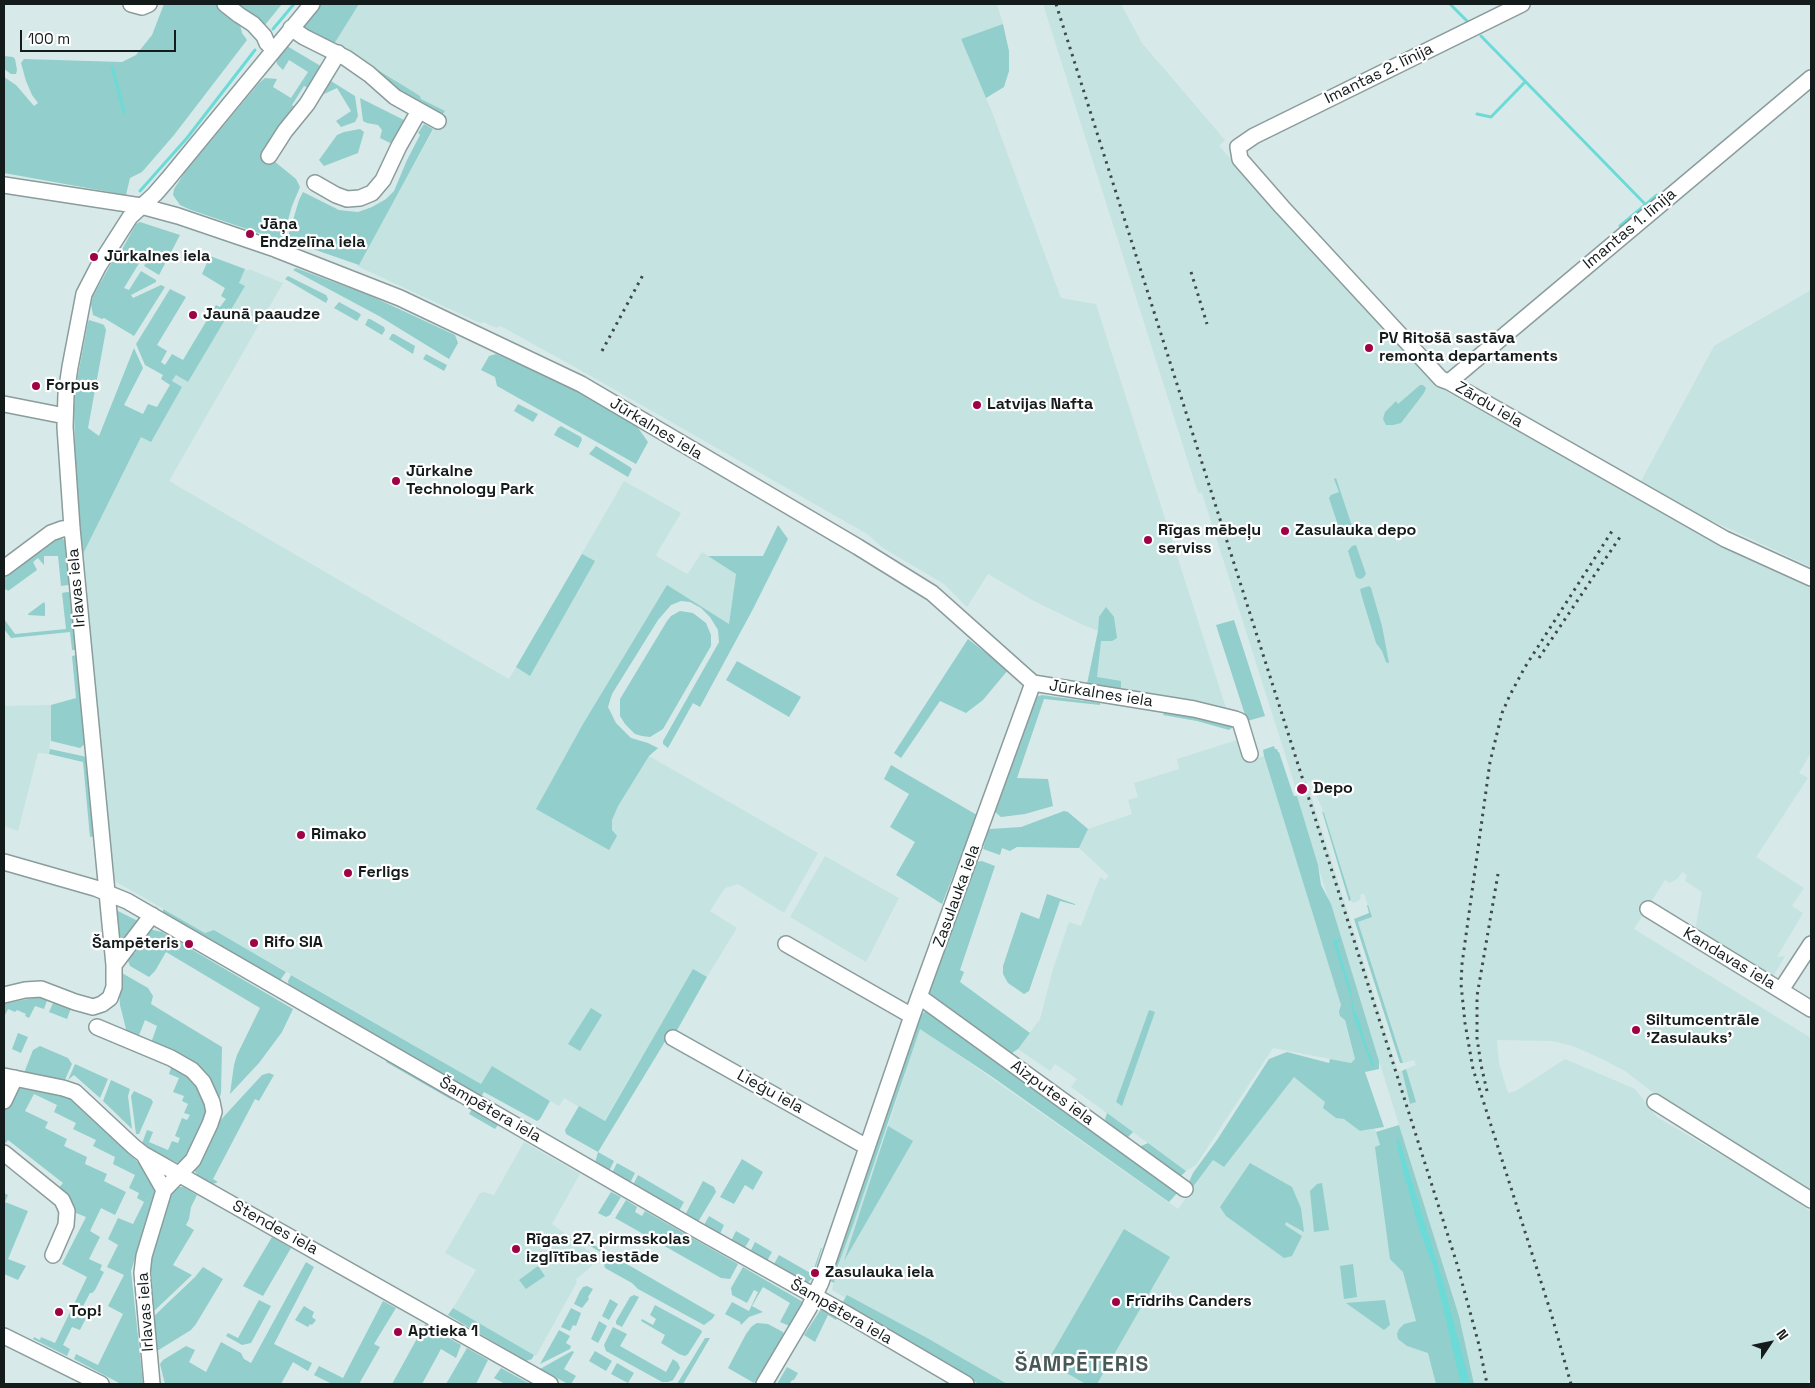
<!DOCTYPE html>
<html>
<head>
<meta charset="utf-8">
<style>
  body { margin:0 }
  #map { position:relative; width:1815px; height:1388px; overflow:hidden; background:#d7eae9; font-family:"Space Grotesk",sans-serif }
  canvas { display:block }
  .frame { position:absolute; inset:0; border:5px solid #141b1b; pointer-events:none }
  .north { position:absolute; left:1745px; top:1318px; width:50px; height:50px; -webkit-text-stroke:4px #fff; paint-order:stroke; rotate:56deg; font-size:14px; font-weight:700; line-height:20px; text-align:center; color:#141b1b }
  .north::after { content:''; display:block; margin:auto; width:18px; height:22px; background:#141b1b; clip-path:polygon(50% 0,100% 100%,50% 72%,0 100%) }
  .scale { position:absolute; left:20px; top:30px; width:156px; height:22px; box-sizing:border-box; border:2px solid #141b1b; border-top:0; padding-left:6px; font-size:15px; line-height:18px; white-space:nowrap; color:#141b1b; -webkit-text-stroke:4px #fff; paint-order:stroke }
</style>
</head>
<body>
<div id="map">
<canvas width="1815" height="1388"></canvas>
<div class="frame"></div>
<div class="north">N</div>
<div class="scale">100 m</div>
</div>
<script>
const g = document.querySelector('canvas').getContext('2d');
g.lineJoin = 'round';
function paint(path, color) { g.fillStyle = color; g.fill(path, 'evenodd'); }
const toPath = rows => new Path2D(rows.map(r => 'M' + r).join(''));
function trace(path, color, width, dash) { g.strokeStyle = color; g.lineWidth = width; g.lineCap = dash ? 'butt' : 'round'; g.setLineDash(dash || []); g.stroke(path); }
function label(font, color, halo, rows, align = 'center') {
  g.font = font + ' "Space Grotesk",sans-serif'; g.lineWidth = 4.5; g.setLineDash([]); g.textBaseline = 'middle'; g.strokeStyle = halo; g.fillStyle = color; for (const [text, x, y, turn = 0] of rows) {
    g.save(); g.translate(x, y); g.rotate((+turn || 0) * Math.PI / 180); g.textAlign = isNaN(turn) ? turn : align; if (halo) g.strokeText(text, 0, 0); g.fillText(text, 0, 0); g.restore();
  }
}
const built = toPath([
  [359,4,997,4,1003,24,961,39,992,112,1061,298,1096,304,1227,711,1087,684,1098,631,1081,624,1032,600,988,574,967,607,944,584,883,548,867,534,589,375,506,329,500,326,497,328,483,322,480,323,357,266,444,111,421,99,420,96,394,82,395,80,334,44],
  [1043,4,1121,4,1142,43,1225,140,1219,146,1438,387,1734,551,1811,586,1811,753,1799,773,1808,778,1756,857,1804,888,1792,906,1803,913,1777,957,1785,956,1773,977,1695,931,1702,892,1685,881,1687,875,1682,872,1678,878,1670,883,1665,880,1634,929,1811,1038,1811,1191,1651,1091,1625,1071,1602,1059,1573,1046,1552,1041,1497,1040,1499,1063,1508,1093,1516,1091,1565,1059,1635,1089,1657,1117,1774,1186,1811,1212,1811,1378,1806,1384,1474,1384,1459,1316,1311,844,1297,796,1298,795,1202,493,1198,493],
  [1310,781,1324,813,1352,903,1358,901,1361,898,1360,895,1364,894,1372,917,1358,922,1403,1063,1414,1060,1416,1065,1406,1069,1415,1102,1410,1104,1402,1071,1398,1071,1307,783],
  [245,269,248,271,249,269,283,283,169,481,509,679,624,481,681,513,656,555,658,557,687,574,689,572,702,552,736,574,729,624,667,586,585,721,649,756,818,853,784,913,738,884,725,888,710,911,737,928,707,977,693,970,604,1121,564,1098,559,1106,492,1067,481,1084,214,930,205,933,113,880,83,554,148,423,176,375,188,382,244,286,239,283],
  [1811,290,1811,567,1706,518,1641,481,1714,346],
  [51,705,52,723,49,754,38,753,18,831,4,826,4,706],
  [1240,739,1247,761,1264,756,1339,997,1341,1006,1339,1011,1345,1020,1355,1059,1351,1063,1273,1048,1196,1165,1186,1171,1071,1087,1077,1079,1055,1064,1050,1071,1018,1049,1040,1019,1053,969,1069,922,1081,926,1100,877,1105,880,1109,876,1079,848,1088,829,1132,814,1128,800,1138,797,1134,783,1179,769,1177,759],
  [825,856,899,898,866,962,790,917],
  [920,1028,1178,1209,1213,1160,1224,1167,1294,1076,1360,1131,1375,1129,1408,1238,1445,1384,993,1384,832,1290,836,1272,888,1126],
  [524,1142,580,1174,552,1224,598,1258,590,1268,576,1279,577,1282,536,1356,453,1308,476,1270,445,1253,480,1193,484,1192,494,1195]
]);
const green = toPath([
  [164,4,218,4,234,17,240,25,242,33,247,40,174,135,142,172,130,178,126,195,4,173,4,77,16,85,34,106,38,103,32,95,26,81,21,63,24,59,122,62,136,55,152,35],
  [232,4,282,4,265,25],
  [321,4,359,4,334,44,302,29,302,25],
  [1003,24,1009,51,1009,71,1004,87,986,98,961,39],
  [287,46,324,68,311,89,304,86,292,105,298,110,264,158,271,163,274,161,296,179,300,187,292,206,282,241,191,210,180,205,173,195,174,189,185,172,259,83,265,78,277,79,273,87,291,98,308,72,289,60,283,70,277,64,276,59],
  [4,56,13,57,15,59,17,70,16,74,11,74,4,69],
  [360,59,420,96,421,99,445,111,441,117,395,90],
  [331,81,355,96,358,116,355,122,341,127,336,121,351,111,337,88,322,95,329,82],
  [360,98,404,120,392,141,390,143,380,138,382,130,378,125,367,123,363,121],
  [424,124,433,129,359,265,287,240,299,200,303,192,339,210,358,212,372,207,386,199,394,191,407,160,420,135,418,133],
  [360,129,364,132,358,153,324,166,319,160,337,135,344,132],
  [140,222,180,235,159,275,144,266,153,249,149,247,124,288,129,290,141,271,156,280,156,282,131,295,133,298,161,285,165,287,134,336,104,318,102,319,93,315,91,304,93,296,112,262,115,262,136,224],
  [210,256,245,269,239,283,245,286,188,382,176,375,172,381,182,387,151,442,141,437,83,554,76,485,74,408,75,391,88,322,89,320,99,323,104,325,106,330,88,428,99,436,134,348,143,368,124,405,143,414,148,404,157,407,170,385,161,379,163,375,145,365,136,344,170,289,186,297,157,345,167,351,161,362,165,365,172,354,183,360,216,305,220,307,226,299,221,296,225,288,202,274],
  [296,268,371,296,455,335,458,343,449,359,379,316,293,270],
  [288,276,326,295,328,299,326,303,285,279],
  [339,302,359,313,361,315,357,321,334,308],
  [368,319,370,319,384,327,385,330,382,335,365,325],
  [392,334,394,334,415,346,413,354,389,339],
  [426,354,447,365,444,371,423,359],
  [496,354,565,384,636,425,648,442,636,464,497,386,495,377,481,370,489,356],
  [1420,385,1423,385,1426,388,1424,393,1401,423,1393,425,1386,425,1383,419,1385,412,1396,401,1398,404],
  [518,404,538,414,533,422,514,411],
  [561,426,581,437,582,440,578,448,554,435,558,428],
  [596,446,630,467,632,469,628,477,589,454],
  [1336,478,1354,532,1354,535,1351,537,1341,534,1329,498,1331,495,1339,492,1334,479],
  [778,525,788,539,753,609,700,707,693,703,668,748,663,744,663,741,719,642,718,630,710,617,701,608,690,602,681,601,671,605,658,620,612,694,608,707,616,723,631,738,648,743,658,748,649,756,618,806,612,820,612,830,617,836,609,850,536,809,583,724,667,585,729,624,736,574,708,556,763,556],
  [60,537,66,541,70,583,68,585,61,586,58,556,44,556,44,565,38,558,33,562,37,570,8,591,6,589,4,591,4,576,51,540],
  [1356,545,1366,574,1363,578,1360,579,1356,577,1348,551,1352,546],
  [582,554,595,561,530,676,516,667],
  [1369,586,1371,588,1382,626,1389,663,1388,663,1386,662,1382,651,1376,643,1362,597,1360,589],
  [67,592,72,593,77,650,72,650,70,632,11,638,4,629,4,619,15,634,66,629,62,593],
  [44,602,45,604,45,616,28,615,28,614],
  [1106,607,1114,617,1117,638,1112,641,1101,641,1097,677,1121,681,1121,690,1087,684,1098,631,1099,617],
  [680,611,693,613,706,623,711,635,711,646,663,729,650,737,642,736,635,734,625,724,620,716,620,699,667,621,671,616],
  [1234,620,1265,716,1247,721,1216,625],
  [968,639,1008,670,983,700,966,713,940,701,901,758,894,753],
  [77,655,85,744,80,748,51,741,51,705,76,698,72,656],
  [737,661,801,697,789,717,726,680],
  [1042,695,1100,703,1100,705,1044,699,1017,778,1048,779,1053,806,1025,814,1001,817,995,812,995,808,1032,702,1036,697],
  [1166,710,1232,724,1233,727,1229,730,1197,721,1163,715],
  [1274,746,1275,749,1277,749,1278,752,1279,752,1292,791,1294,796,1297,796,1318,865,1321,885,1331,904,1379,1061,1379,1069,1365,1072,1384,1127,1360,1131,1344,1119,1336,1118,1323,1108,1325,1102,1294,1077,1224,1167,1213,1160,1193,1187,1188,1184,1193,1173,1217,1140,1269,1059,1287,1052,1329,1063,1330,1059,1351,1063,1355,1059,1345,1020,1340,1016,1339,1011,1341,1005,1264,756,1263,750],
  [50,749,87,757,95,836,90,837,83,762,49,754],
  [891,765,977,815,942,904,896,875,915,842,890,827,909,794,884,779],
  [1064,811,1068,812,1088,829,1079,848,1017,847,1010,851,1002,848,1000,855,983,849,988,831,990,829,1021,827],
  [1322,811,1324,813,1351,900,1349,901],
  [982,861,995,866,960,970,964,972,960,982,1030,1033,1018,1049,1012,1053,1007,1053,932,997,930,993,930,987,975,862],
  [1047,894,1075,904,1075,905,1060,901,1029,991,1024,994,1008,983,1003,974,1003,966,1021,912,1039,919],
  [1367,905,1368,905,1372,917,1358,922,1403,1063,1400,1063,1354,919,1369,913],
  [163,909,205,933,214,930,286,972,281,979,277,981,163,915],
  [116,910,138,921,120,947],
  [149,929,162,932,293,1009,282,1032,259,1063,230,1094,234,1065,237,1055,260,1008,166,952,155,971,149,977,130,966,127,958,129,955,135,953],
  [693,969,707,977,676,1032,672,1030,598,1152,614,1161,609,1171,595,1163,598,1152,566,1134,565,1130,579,1106,605,1121],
  [122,973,148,988,153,996,151,1004,222,1047,221,1093,218,1104,151,1043,157,1026,145,1020,138,1038,127,1033,120,1005,118,974],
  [291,975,481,1084,492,1066,550,1101,540,1119,537,1121,484,1092,480,1098,289,988,288,981],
  [42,996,48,998,44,1009,35,1006,29,1018,25,1016,26,1014,17,1010,15,1012,8,1009,4,1017,4,1004],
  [54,1001,71,1008,67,1019,49,1012],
  [591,1008,602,1015,580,1051,568,1044],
  [1149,1010,1155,1012,1122,1106,1116,1102],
  [924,1012,928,1012,934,1015,1178,1192,1169,1202,991,1076,920,1029,853,1225,836,1271,834,1283,829,1280,920,1016],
  [18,1033,28,1037,21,1053,12,1049],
  [40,1046,68,1058,72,1064,64,1082,24,1073,33,1050],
  [387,1060,456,1099,452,1100,386,1062],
  [75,1064,108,1079,100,1098,74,1075,68,1080],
  [172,1065,189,1073,206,1101,206,1116,186,1160,178,1163,141,1146,147,1130,153,1132,149,1142,168,1150,172,1141,178,1143,180,1138,175,1136,182,1118,187,1120,190,1115,184,1113,188,1104,182,1101,184,1096,173,1092,179,1078,169,1074],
  [1406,1069,1416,1102,1410,1104,1402,1071],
  [269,1073,274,1075,259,1101,255,1099,213,1179,218,1182,213,1184,198,1176,194,1170,216,1125,262,1075],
  [111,1080,130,1089,128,1096,132,1129,103,1101],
  [18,1087,53,1093,73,1100,131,1155,145,1170,153,1184,155,1190,153,1201,131,1271,143,1384,121,1384,74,1359,76,1354,98,1365,123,1314,108,1306,124,1275,107,1267,118,1245,108,1239,118,1218,133,1224,144,1202,137,1198,139,1193,129,1188,135,1175,113,1164,115,1157,93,1146,96,1140,73,1129,76,1123,54,1112,57,1105,34,1094,25,1111,48,1122,45,1128,67,1139,64,1146,87,1157,85,1164,107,1174,104,1181,126,1192,115,1215,101,1208,90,1231,100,1237,89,1259,102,1265,100,1270,104,1272,95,1290,92,1293,90,1293,81,1310,88,1314,80,1330,72,1327,63,1345,70,1349,67,1356,33,1339,34,1337,40,1340,41,1337,55,1343,87,1277,62,1264,86,1217,71,1211,57,1190,63,1183,8,1140,4,1145,4,1111,8,1102],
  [134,1091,151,1099,153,1102,139,1134,136,1134,131,1096],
  [472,1109,498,1125,495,1129,469,1114],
  [1107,1113,1133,1132,1128,1137,1122,1136,1107,1124,1105,1119],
  [1399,1125,1459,1316,1474,1384,1436,1384,1428,1353,1407,1346,1398,1339,1397,1334,1399,1329,1404,1324,1416,1321,1403,1272,1390,1259,1375,1147,1380,1145,1376,1132],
  [888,1126,913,1141,844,1261],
  [1148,1143,1186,1171,1179,1178,1139,1147],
  [742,1159,763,1172,753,1190,745,1185,734,1204,720,1197],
  [617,1163,635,1173,630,1183,612,1173],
  [1250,1163,1292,1187,1301,1208,1304,1232,1286,1222,1285,1225,1302,1236,1292,1256,1284,1258,1226,1216,1220,1207],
  [638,1175,684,1202,679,1211,633,1185],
  [703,1181,714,1187,716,1192,698,1222,685,1215],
  [1322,1183,1329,1230,1314,1232,1310,1191,1317,1184],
  [178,1187,183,1187,197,1195,191,1207,189,1219,186,1225,194,1230,173,1265,192,1275,153,1312,149,1272,151,1262,170,1196,173,1189],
  [611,1192,621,1197,610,1215,606,1217,598,1213],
  [4,1193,8,1195,5,1202,28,1211,8,1259,26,1266,18,1280,4,1274],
  [626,1200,637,1207,635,1212,642,1216,645,1211,738,1264,730,1279,721,1278,615,1218],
  [709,1216,724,1225,720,1234,704,1225],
  [1124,1229,1170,1257,1097,1384,1086,1384,1047,1362],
  [736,1231,750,1239,744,1249,731,1241],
  [272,1237,291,1248,263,1296,243,1286],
  [587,1241,715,1315,712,1319,704,1325,638,1289,632,1283,605,1268,604,1264,607,1256,585,1243],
  [755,1242,772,1252,767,1261,750,1252],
  [821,1248,822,1248,812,1279,807,1283,804,1283,774,1264,779,1255,812,1274],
  [306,1262,314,1267,274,1344,312,1363,308,1371,293,1362,281,1384,165,1384,160,1364,163,1360,186,1346,195,1350,189,1362,206,1372,221,1342,241,1353,244,1359,251,1363],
  [1353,1264,1357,1297,1344,1299,1340,1266],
  [538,1266,545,1276,526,1289,519,1280],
  [203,1267,223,1279,196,1324,191,1330,157,1351,153,1334,153,1317,195,1277],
  [743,1267,803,1302,803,1306,792,1327,780,1322,790,1303,763,1287,752,1306,763,1312,749,1317,741,1325,740,1322,725,1314,732,1302,749,1311,758,1292,754,1290,747,1303,732,1295,731,1288],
  [587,1286,593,1289,588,1297,589,1299,582,1308,574,1304,580,1291,583,1287],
  [634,1295,639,1297,622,1327,616,1324,616,1321,630,1297],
  [847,1295,927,1338,1007,1384,979,1384,842,1303],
  [610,1299,618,1304,609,1320,602,1316],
  [259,1300,271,1306,251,1343,242,1345,226,1336,228,1333,238,1338],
  [1385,1300,1390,1325,1384,1330,1346,1303],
  [383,1301,396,1308,374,1344,380,1347,359,1384,332,1384,314,1375,319,1366,343,1378],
  [655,1305,701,1330,702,1332,688,1354,685,1356,679,1354,661,1343,665,1335,641,1321,642,1319,653,1325,656,1319,650,1315],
  [304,1306,314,1312,312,1317,316,1320,312,1325,310,1324,308,1327,295,1320],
  [453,1308,534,1355,532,1359,526,1361,448,1315],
  [571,1308,581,1313,576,1326,573,1325,570,1331,561,1327],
  [825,1308,838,1317,836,1320,828,1315,815,1342,804,1335,821,1309],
  [599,1321,607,1326,598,1343,591,1339],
  [757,1323,768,1324,783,1332,785,1337,754,1383,728,1368,746,1334,752,1326],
  [425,1324,461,1345,456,1358,441,1349,422,1384,392,1384],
  [613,1327,627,1334,620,1346,666,1372,673,1359,678,1363,680,1368,673,1380,668,1382,662,1382,606,1351,604,1345],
  [559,1330,570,1336,566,1343,571,1346,570,1349,540,1364],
  [705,1338,710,1338,683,1384,677,1384],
  [467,1348,488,1360,476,1384,446,1384],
  [572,1351,574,1352,564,1369,576,1376,571,1384,568,1384,540,1369],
  [595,1351,612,1361,606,1371,589,1361],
  [617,1363,634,1373,628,1383,611,1374],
  [787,1367,798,1373,794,1380,792,1380,789,1384,777,1384],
  [501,1368,530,1384,505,1384,494,1378]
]);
const water = toPath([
  [1341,938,1337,943,1338,947,1350,987,1354,1010,1359,1020,1365,1042,1373,1062,1374,1066,1372,1067,1353,1015,1351,998,1333,941],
  [1398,1137,1443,1282,1470,1384,1461,1384,1433,1266,1420,1231,1403,1171,1397,1145,1397,1138]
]);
const stream = toPath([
  [1450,4,1468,22],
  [273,29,294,4],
  [1481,36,1646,205],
  [112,67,124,112],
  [1477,114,1491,117,1525,82],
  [140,191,187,138,255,50],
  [1620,226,1657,195]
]);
const minor = toPath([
  [131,4,142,7,149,4],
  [225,4,239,15,253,24,264,36,267,43,274,50],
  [1522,4,1254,136,1238,147,1240,159,1282,207,1441,379,1449,382,1725,539,1811,578],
  [291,28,304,37,346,58,369,74,395,97,438,121],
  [269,156,285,131,307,104,338,53],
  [315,183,336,195,347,199,360,198,372,193,383,180,399,146,419,111],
  [4,185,141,206,178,216,275,249,400,298,581,384,858,547,932,593,1033,683,1194,709,1235,719,1240,721,1250,754],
  [1449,382,1811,78],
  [4,404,65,416],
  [4,568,51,533,62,529,72,528],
  [4,862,95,888,127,901,697,1230,845,1313,966,1384],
  [1648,909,1811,1009],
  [786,944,912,1016],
  [114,965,152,915],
  [1781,990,1811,944],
  [4,995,25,990,41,989,75,1002,93,1007,102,1004,110,998,114,987,114,965,72,528,65,427,66,394,70,367,84,294,98,267,130,217,155,194,168,179,312,4],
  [920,997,1185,1189],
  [97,1027,171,1058,192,1070,203,1082,212,1102,214,1112,210,1124,193,1160,164,1190,144,1256,142,1273,152,1384],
  [673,1038,867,1147],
  [4,1076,63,1088,75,1092,134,1147,143,1154,550,1384],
  [4,1101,15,1078],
  [1655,1102,1811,1200],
  [4,1153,62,1200,67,1211,66,1225,53,1255],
  [144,1155,164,1190],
  [4,1336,101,1384],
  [764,1384,809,1308,821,1282,912,1016,1033,683]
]);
const rail = toPath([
  [1056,4,1457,1264,1479,1345,1487,1384],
  [1191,272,1207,324],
  [602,351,644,273],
  [1539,658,1622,534],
  [1487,1091,1481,1065,1477,1038,1477,996,1498,874],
  [1571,1384,1551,1313,1473,1069,1465,1023,1461,984,1462,964,1490,762,1502,713,1510,695,1525,667,1614,528]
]);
const markers = [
  [250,234,5,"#9f0245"],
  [94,257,5,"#9f0245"],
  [193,315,5,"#9f0245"],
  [1369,348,5,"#9f0245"],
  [36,386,5,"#9f0245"],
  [977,405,5,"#9f0245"],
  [396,481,5,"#9f0245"],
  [1285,531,5,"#9f0245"],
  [1148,540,5,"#9f0245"],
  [1302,789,6,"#9f0245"],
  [301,835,5,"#9f0245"],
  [348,873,5,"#9f0245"],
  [254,943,5,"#9f0245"],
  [189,944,5,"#9f0245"],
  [1636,1030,5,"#9f0245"],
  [516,1249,5,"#9f0245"],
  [815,1273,5,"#9f0245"],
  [1116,1302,5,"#9f0245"],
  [59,1312,5,"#9f0245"],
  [398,1332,5,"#9f0245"]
];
const streetNames = [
  ["Imantas 2. līnija",1379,74,-26],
  ["Imantas 1. līnija",1630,229,-40],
  ["Zārdu iela",1489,405,30],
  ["Jūrkalnes iela",656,429,31],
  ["Irlavas iela",77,588,-95],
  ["Jūrkalnes iela",1101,694,9],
  ["Zasulauka iela",957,896,-70],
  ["Kandavas iela",1729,959,31],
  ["Lieģu iela",770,1092,29],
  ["Aizputes iela",1052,1093,36],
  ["Šampētera iela",490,1110,30],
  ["Stendes iela",275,1228,29],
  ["Irlavas iela",146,1312,-94],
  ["Šampētera iela",841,1312,30]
];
const poiNames = [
  ["Jāņa",260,225],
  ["Endzelīna iela",260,243],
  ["Jūrkalnes iela",104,257],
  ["Jaunā paaudze",203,315],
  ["PV Ritošā sastāva",1379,339],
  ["remonta departaments",1379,357],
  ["Forpus",46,386],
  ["Latvijas Nafta",987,405],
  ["Jūrkalne",406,472],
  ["Technology Park",406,490],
  ["Rīgas mēbeļu",1158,531],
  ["serviss",1158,549],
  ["Zasulauka depo",1295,531],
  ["Depo",1313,789],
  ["Rimako",311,835],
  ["Ferligs",358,873],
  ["Rifo SIA",264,943],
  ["Šampēteris",179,944,"right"],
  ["Siltumcentrāle",1646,1021],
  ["'Zasulauks'",1646,1039],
  ["Rīgas 27. pirmsskolas",526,1240],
  ["izglītības iestāde",526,1258],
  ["Zasulauka iela",825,1273],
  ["Frīdrihs Canders",1126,1302],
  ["Top!",69,1312],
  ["Aptieka 1",408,1332]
];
const districtNames = [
  ["ŠAMPĒTERIS",1082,1365]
];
paint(built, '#c5e3e1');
paint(green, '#92cecb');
paint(water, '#6cdad7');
trace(stream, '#6cdad7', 3);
trace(minor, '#8a9c9b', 18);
trace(minor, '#fff', 15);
trace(rail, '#3f4948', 3, [2.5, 5]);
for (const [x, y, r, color] of markers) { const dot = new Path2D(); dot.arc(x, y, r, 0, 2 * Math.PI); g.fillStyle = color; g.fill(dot); trace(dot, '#fff', 2); }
label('16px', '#141b1b', '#fff', streetNames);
label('bold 16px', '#141b1b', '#fff', poiNames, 'left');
g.letterSpacing = '1px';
label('bold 21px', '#485958', '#fff', districtNames);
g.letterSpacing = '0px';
</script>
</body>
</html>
